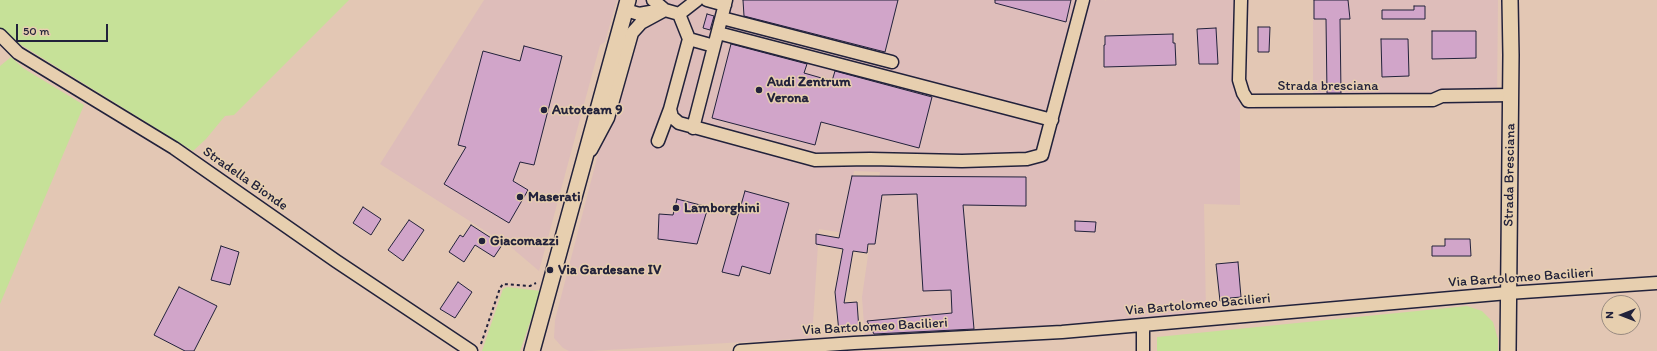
<!DOCTYPE html>
<html>
<head>
<meta charset="utf-8">
<style>
  body { margin:0 }
  #map { position:relative; width:1657px; height:351px; overflow:hidden; background:#e3c7b4; font-family:Itim,sans-serif }
  canvas { display:block }
  .north { position:absolute; left:1601px; top:295px; width:40px; height:40px; box-sizing:border-box; background:#e7cfaf; border:1px solid #988a81; border-radius:50%; rotate:270deg; font-size:11px; font-weight:700; line-height:16px; text-align:center; color:#22223b }
  .north::after { content:''; display:block; margin:auto; width:14px; height:18px; background:#22223b; clip-path:polygon(50% 0,100% 100%,50% 72%,0 100%) }
  .scale { position:absolute; left:16px; top:24px; width:92px; height:18px; box-sizing:border-box; border:2px solid #22223b; border-top:0; padding-left:5px; font-size:12px; line-height:14px; white-space:nowrap; color:#22223b; -webkit-text-stroke:3px #e7cfaf; paint-order:stroke }
</style>
</head>
<body>
<div id="map">
<canvas width="1657" height="351"></canvas>
<div class="north">N</div>
<div class="scale">50 m</div>
</div>
<script>
const g = document.querySelector('canvas').getContext('2d');
g.lineJoin = 'round';
function paint(path, color) { g.fillStyle = color; g.fill(path, 'evenodd'); }
const toPath = rows => new Path2D(rows.map(r => 'M' + r).join(''));
function trace(path, color, width, dash) { g.strokeStyle = color; g.lineWidth = width; g.lineCap = dash ? 'butt' : 'round'; g.setLineDash(dash || []); g.stroke(path); }
function label(font, color, halo, rows, align = 'center') {
  g.font = font + ' Itim,sans-serif'; g.lineWidth = 3; g.setLineDash([]); g.textBaseline = 'middle'; g.strokeStyle = halo; g.fillStyle = color; for (const [text, x, y, turn = 0] of rows) {
    g.save(); g.translate(x, y); g.rotate((+turn || 0) * Math.PI / 180); g.textAlign = isNaN(turn) ? turn : align; if (halo) g.strokeText(text, 0, 0); g.fillText(text, 0, 0); g.restore();
  }
}
const built = toPath([
  [484,0,617,0,605,42,600,45,539,271,512,248,380,164],
  [638,0,1105,0,1105,1,1106,0,1245,0,1240,108,1240,205,1204,204,1206,313,865,339,862,297,880,172,854,171,844,233,819,229,812,338,590,351,569,351,563,348,554,338,555,320],
  [1313,0,1498,0,1497,103,1313,106]
]);
const green = toPath([
  [0,0,349,0,234,115,225,116,206,139,193,151,18,43,0,28],
  [11,57,23,68,84,105,0,304,0,66],
  [507,287,541,291,520,351,482,351,503,289],
  [1467,306,1482,311,1493,322,1498,339,1498,351,1157,351,1157,337]
]);
const building = toPath([
  [743,0,898,0,885,52,744,16,743,0],
  [995,0,1071,0,1066,22,995,3,995,0],
  [1314,0,1348,0,1350,19,1340,19,1341,93,1327,93,1326,19,1314,19,1314,0],
  [1414,6,1425,6,1425,19,1382,19,1382,10,1414,10,1414,6],
  [707,14,714,16,710,30,703,28,707,14],
  [1258,27,1270,27,1269,52,1258,52,1258,27],
  [1216,28,1218,64,1199,64,1197,29,1216,28],
  [1432,31,1476,31,1476,58,1432,59,1432,31],
  [1173,34,1173,43,1175,43,1176,65,1104,67,1104,45,1105,45,1105,36,1173,34],
  [1381,39,1408,39,1409,76,1382,77,1381,39],
  [731,44,807,64,804,73,832,81,835,71,932,97,919,148,821,122,815,145,712,118,731,44],
  [524,46,562,56,534,165,520,162,513,181,528,190,509,223,444,184,466,147,458,145,483,51,520,61,524,46],
  [852,176,1026,177,1026,206,963,205,974,329,874,334,867,321,952,313,951,290,923,291,917,194,882,195,875,244,868,244,867,253,853,251,844,303,857,302,859,330,839,332,835,292,843,249,816,244,816,234,839,238,852,176],
  [745,191,789,203,770,274,742,266,739,276,722,272,745,191],
  [677,199,708,207,697,244,658,239,659,214,673,215,677,199],
  [363,207,381,219,371,235,353,223,363,207],
  [409,220,424,230,403,261,388,250,409,220],
  [1075,221,1096,222,1095,232,1075,231,1075,221],
  [471,225,502,245,494,257,475,245,464,262,449,252,460,235,463,237,471,225],
  [1445,239,1470,239,1471,256,1432,256,1432,246,1445,246,1445,239],
  [221,246,239,252,230,285,211,280,221,246],
  [1238,262,1241,297,1230,298,1230,300,1220,301,1216,264,1238,262],
  [458,282,472,292,455,318,440,309,458,282],
  [179,287,217,306,194,351,185,351,154,335,179,287]
]);
const path = toPath([
  [481,344,500,288,503,284,530,286,536,283]
]);
const minor = toPath([
  [653,0,665,10,679,14,689,39,670,109,658,141],
  [707,0,725,5],
  [1241,0,1239,80,1243,93,1248,101,1433,100,1442,96,1511,95],
  [626,10,639,14,656,11],
  [679,14,697,0],
  [722,18,892,62],
  [718,33,1052,120],
  [0,35,18,53,174,148,336,261,471,351],
  [689,39,714,46],
  [670,109,672,117,679,123,815,160,870,159,962,161,1027,159,1042,155,1083,0],
  [693,128,726,0],
  [591,150,608,118,632,33,641,23,665,10],
  [1143,325,1143,351],
  [740,351,854,343,1062,332,1508,293,1657,283]
]);
const major = toPath([
  [532,351,628,0],
  [1508,351,1511,55,1510,0]
]);
const markers = [
  [759,90,4,"#22223b"],
  [544,110,4,"#22223b"],
  [520,197,4,"#22223b"],
  [676,208,4,"#22223b"],
  [482,241,4,"#22223b"],
  [550,270,4,"#22223b"]
];
const poiNames = [
  ["Audi Zentrum",767,82],
  ["Verona",767,98],
  ["Autoteam 9",552,110],
  ["Maserati",528,197],
  ["Lamborghini",684,208],
  ["Giacomazzi",490,241],
  ["Via Gardesane IV",558,270]
];
const streetNames = [
  ["Strada bresciana",1328,86],
  ["Strada Bresciana",1510,175,-89],
  ["Stradella Bionde",245,179,35],
  ["Via Bartolomeo Bacilieri",1521,278,-4],
  ["Via Bartolomeo Bacilieri",1198,305,-5],
  ["Via Bartolomeo Bacilieri",875,327,-3]
];
paint(built, '#debdba');
paint(green, '#c6e198');
paint(building, '#d1a5c9');
trace(building, '#22223b', 1);
trace(minor, '#22223b', 15);
trace(major, '#22223b', 18);
trace(path, '#22223b', 2, [3, 3]);
trace(minor, '#e7cfaf', 12);
trace(major, '#e7cfaf', 15);
for (const [x, y, r, color] of markers) { const dot = new Path2D(); dot.arc(x, y, r, 0, 2 * Math.PI); g.fillStyle = color; g.fill(dot); trace(dot, '#e7cfaf', 1.5); }
label('bold 14px', '#22223b', '#e7cfaf', poiNames, 'left');
label('14px', '#22223b', '#e7cfaf', streetNames);
</script>
</body>
</html>
